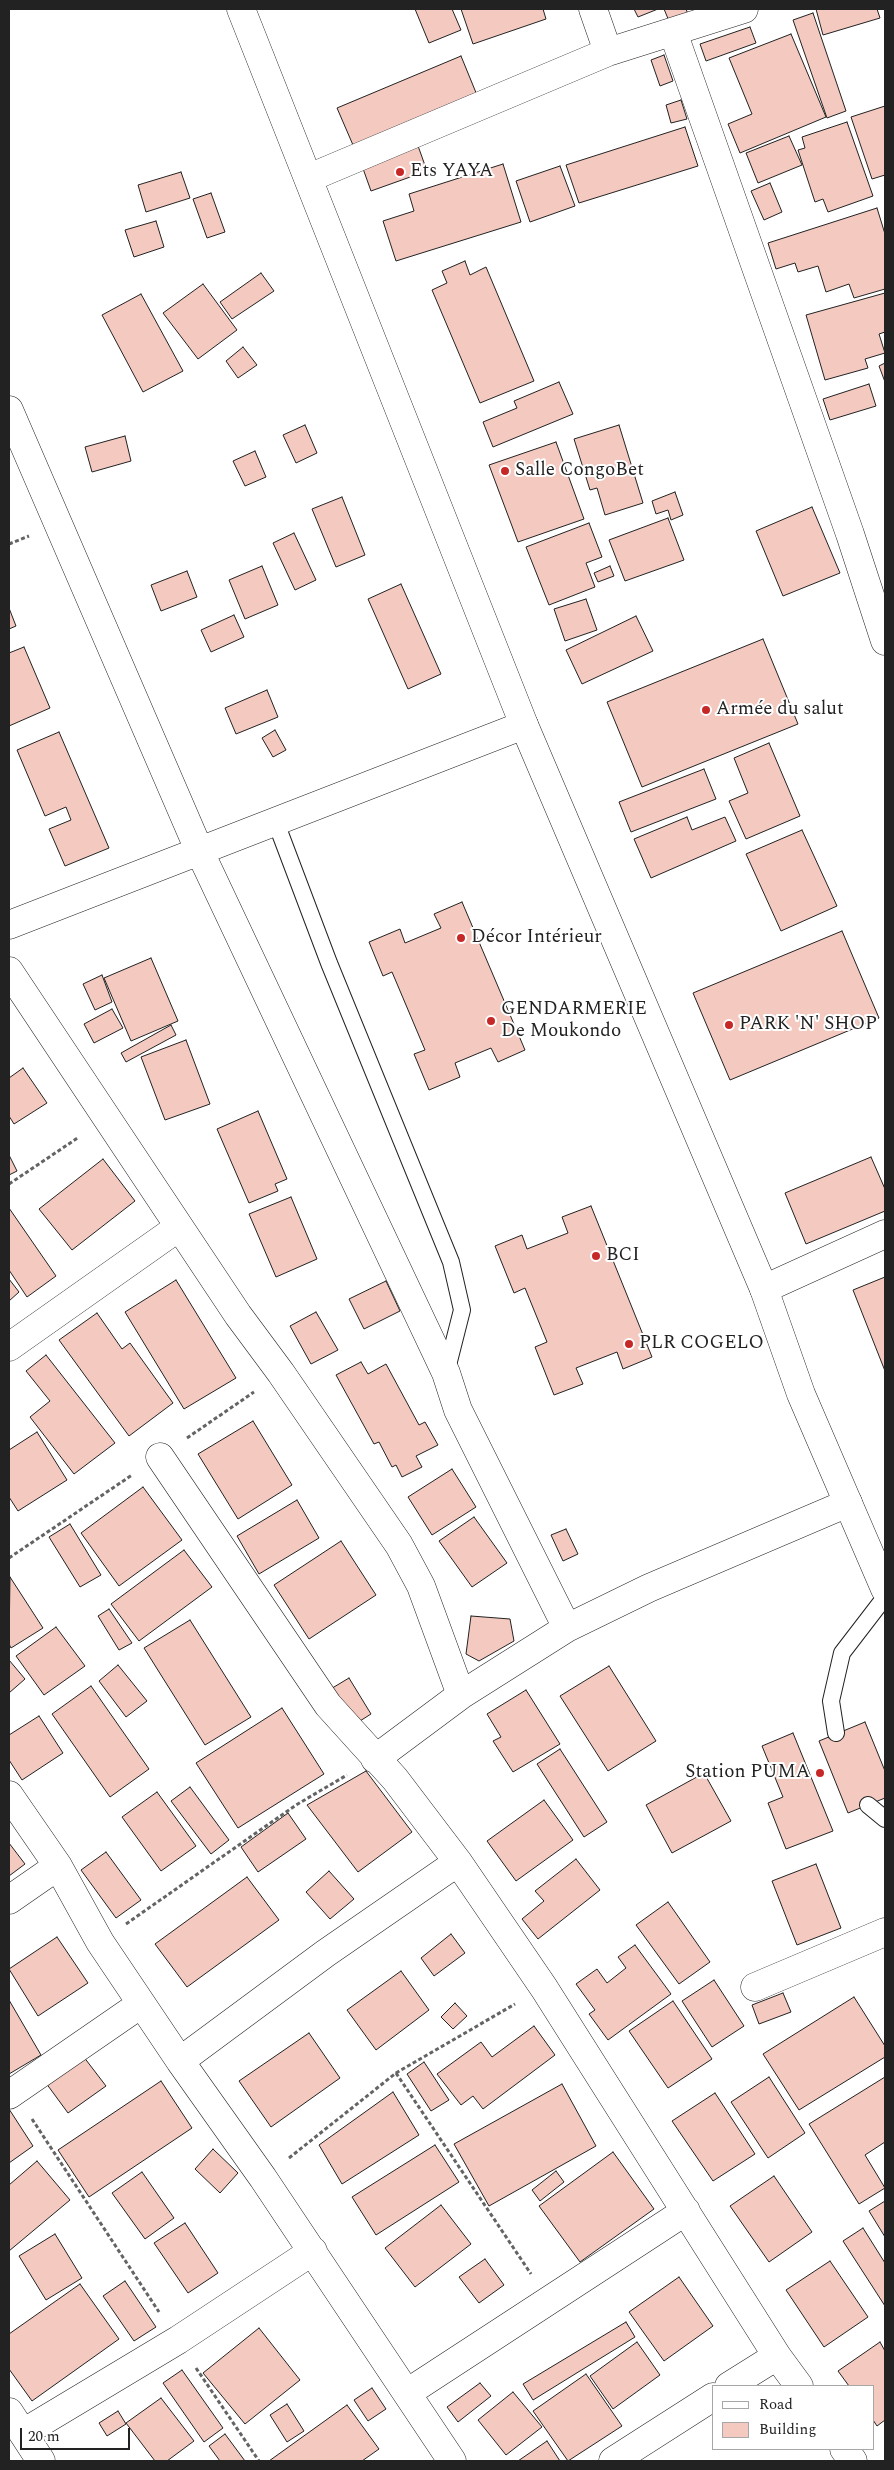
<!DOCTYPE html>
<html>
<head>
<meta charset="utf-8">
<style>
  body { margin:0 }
  #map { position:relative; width:894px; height:2470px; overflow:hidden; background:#fff; font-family:Spectral,serif }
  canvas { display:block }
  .frame { position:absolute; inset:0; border:10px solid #222; pointer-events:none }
  .legend { position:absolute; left:712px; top:2385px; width:162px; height:65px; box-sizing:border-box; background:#fff; border:1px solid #a7a7a7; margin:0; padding:6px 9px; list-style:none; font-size:15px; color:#222 }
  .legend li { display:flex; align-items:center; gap:10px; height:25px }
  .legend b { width:25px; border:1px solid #a7a7a7 }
  .scale { position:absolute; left:20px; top:2428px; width:110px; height:22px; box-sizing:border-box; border:2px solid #222; border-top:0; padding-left:6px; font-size:15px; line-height:18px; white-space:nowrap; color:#222; -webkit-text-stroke:4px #fff; paint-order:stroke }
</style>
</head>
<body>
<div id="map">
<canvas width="894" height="2470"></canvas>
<div class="frame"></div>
<ul class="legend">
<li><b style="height:6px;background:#fff"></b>Road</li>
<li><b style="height:14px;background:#f3c9c0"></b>Building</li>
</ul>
<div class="scale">20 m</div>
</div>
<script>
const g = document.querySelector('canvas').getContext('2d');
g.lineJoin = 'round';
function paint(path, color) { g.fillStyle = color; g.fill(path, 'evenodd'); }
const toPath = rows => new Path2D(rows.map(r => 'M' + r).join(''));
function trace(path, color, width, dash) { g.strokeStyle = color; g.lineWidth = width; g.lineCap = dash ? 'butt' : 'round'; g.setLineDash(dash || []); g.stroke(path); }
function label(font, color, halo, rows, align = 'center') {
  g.font = font + ' Spectral,serif'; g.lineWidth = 4; g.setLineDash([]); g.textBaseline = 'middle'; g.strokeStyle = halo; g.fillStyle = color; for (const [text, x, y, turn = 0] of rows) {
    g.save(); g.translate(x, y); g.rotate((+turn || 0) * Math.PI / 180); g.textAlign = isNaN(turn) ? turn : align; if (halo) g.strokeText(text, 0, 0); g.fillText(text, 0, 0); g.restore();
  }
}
const building = toPath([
  [415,9,452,9,461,30,429,43,415,9],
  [461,9,543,9,546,19,473,44,461,9],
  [634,9,658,9,638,17,634,9],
  [664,9,686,9,688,14,669,21,664,9],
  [816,9,877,9,880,18,823,35,816,9],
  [813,13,846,111,827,118,793,20,813,13],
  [750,27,756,43,706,61,700,44,750,27],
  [791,34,826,117,740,153,728,124,752,114,729,58,791,34],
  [664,55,673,81,660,86,651,60,664,55],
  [461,56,479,100,356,152,337,108,461,56],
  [681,100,687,119,671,123,666,105,681,100],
  [885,106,885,175,872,179,851,117,885,106],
  [847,122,873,196,828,212,823,199,815,202,798,150,805,148,802,137,847,122],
  [685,127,698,166,579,203,566,165,685,127],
  [789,136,802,165,758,183,746,153,789,136],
  [417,143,427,171,371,191,361,163,417,143],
  [503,164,521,222,396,261,383,221,414,211,409,194,503,164],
  [560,166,575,206,530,222,516,181,560,166],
  [181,172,190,198,146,212,138,185,181,172],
  [770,183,782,212,764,220,751,191,770,183],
  [211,193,225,232,207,238,193,199,211,193],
  [877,208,885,234,885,289,854,298,849,284,826,292,818,266,798,272,795,263,776,269,768,243,877,208],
  [156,221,164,247,134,257,125,230,156,221],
  [465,261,470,275,486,267,534,381,480,403,432,290,447,283,442,271,465,261],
  [261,273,274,291,232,319,220,302,261,273],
  [203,284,237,330,198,359,163,313,203,284],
  [885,293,885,332,879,334,885,353,865,359,868,368,825,380,806,315,885,293],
  [141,294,183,371,143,392,102,315,141,294],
  [243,347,257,365,238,378,226,361,243,347],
  [885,363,885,382,879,366,885,363],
  [559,382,573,414,493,447,483,422,517,408,514,401,559,382],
  [869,384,876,406,830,420,823,399,869,384],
  [305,425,317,453,296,463,283,435,305,425],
  [619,425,643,503,605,515,597,488,590,490,574,439,619,425],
  [125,436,131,461,92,472,85,447,125,436],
  [556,442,584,519,518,542,489,465,556,442],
  [255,451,266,477,245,486,233,461,255,451],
  [675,492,683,515,671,520,668,510,656,514,652,501,675,492],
  [342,497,365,555,336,567,312,509,342,497],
  [812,507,840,573,783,596,756,531,812,507],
  [668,518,684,560,625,581,609,540,668,518],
  [589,523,602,557,586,563,595,587,549,605,526,547,589,523],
  [294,533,316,580,295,590,273,543,294,533],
  [262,566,278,605,245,619,229,580,262,566],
  [610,566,614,576,598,582,594,573,610,566],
  [187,571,197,597,161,611,151,585,187,571],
  [401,584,441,674,408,689,368,599,401,584],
  [586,599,597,630,565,641,554,609,586,599],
  [9,608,16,626,9,629,9,608],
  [234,615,244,637,211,652,201,630,234,615],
  [636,616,653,651,582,684,566,650,636,616],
  [763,639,798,724,642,787,607,702,763,639],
  [24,647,50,708,9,726,9,653,24,647],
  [267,690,278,717,236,734,225,708,267,690],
  [275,730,286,750,273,757,262,738,275,730],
  [59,732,109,848,65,866,49,829,71,820,66,807,45,816,17,750,59,732],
  [769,743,800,816,746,839,729,801,748,793,734,758,769,743],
  [704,769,716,799,631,832,619,802,704,769],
  [687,817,692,830,725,817,736,841,651,878,634,839,687,817],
  [802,830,837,906,781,931,746,854,802,830],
  [462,902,525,1050,498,1062,491,1048,455,1063,460,1077,429,1090,414,1054,425,1050,392,972,383,976,369,942,400,929,405,943,441,928,434,914,462,902],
  [842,931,879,1018,730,1080,693,993,842,931],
  [151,958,178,1021,131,1041,104,978,151,958],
  [102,975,112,1002,95,1010,83,984,102,975],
  [112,1009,123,1028,94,1043,84,1024,112,1009],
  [171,1025,176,1035,126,1062,121,1053,171,1025],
  [186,1040,210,1104,165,1120,141,1057,186,1040],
  [23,1068,47,1103,14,1124,9,1116,9,1078,23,1068],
  [258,1111,287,1179,275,1184,278,1191,249,1203,217,1129,258,1111],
  [9,1155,17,1171,9,1175,9,1155],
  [871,1157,885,1189,885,1211,806,1244,785,1193,871,1157],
  [103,1159,135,1201,72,1250,39,1209,103,1159],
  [291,1197,317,1259,276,1277,249,1214,291,1197],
  [591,1206,652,1357,623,1369,617,1352,576,1368,583,1384,554,1395,535,1347,547,1342,525,1288,514,1293,495,1246,522,1235,527,1249,568,1233,562,1217,591,1206],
  [9,1208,56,1276,27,1297,9,1270,9,1208],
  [885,1277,885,1371,853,1290,885,1277],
  [9,1279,19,1292,9,1301,9,1279],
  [176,1280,236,1378,184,1409,125,1312,176,1280],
  [386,1281,400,1311,364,1329,349,1299,386,1281],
  [316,1312,338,1350,311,1364,290,1326,316,1312],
  [97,1313,122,1349,130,1343,173,1403,129,1436,59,1340,97,1313],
  [46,1355,115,1443,74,1474,30,1417,50,1401,26,1371,46,1355],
  [361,1362,368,1374,386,1364,419,1425,425,1422,438,1445,416,1456,422,1467,402,1477,396,1465,392,1467,379,1442,374,1444,336,1375,361,1362],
  [253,1421,292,1485,238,1519,198,1454,253,1421],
  [37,1432,67,1480,18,1511,9,1497,9,1450,37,1432],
  [452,1469,476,1507,432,1535,408,1497,452,1469],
  [143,1487,182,1540,119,1586,81,1533,143,1487],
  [297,1500,319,1538,259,1574,237,1536,297,1500],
  [474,1517,507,1563,472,1587,439,1541,474,1517],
  [70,1524,101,1575,80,1587,49,1537,70,1524],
  [566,1529,578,1554,563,1561,551,1535,566,1529],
  [341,1541,376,1595,309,1639,274,1585,341,1541],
  [184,1550,212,1587,139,1641,111,1604,184,1550],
  [10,1577,43,1628,11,1648,9,1644,10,1577],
  [109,1609,132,1643,119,1650,98,1616,109,1609],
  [471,1616,510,1619,514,1641,479,1661,466,1654,471,1616],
  [190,1620,251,1717,205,1745,144,1648,190,1620],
  [56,1627,85,1666,44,1695,16,1656,56,1627],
  [9,1660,25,1679,9,1693,9,1660],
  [118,1665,147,1701,126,1717,99,1681,118,1665],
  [609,1666,656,1741,608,1771,560,1696,609,1666],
  [349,1678,371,1714,352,1726,329,1690,349,1678],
  [91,1686,149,1769,110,1797,52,1714,91,1686],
  [526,1690,560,1744,513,1772,493,1741,501,1737,487,1714,526,1690],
  [282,1708,324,1774,238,1828,196,1763,282,1708],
  [39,1716,63,1753,22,1780,9,1760,9,1735,39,1716],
  [865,1722,885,1771,885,1798,848,1813,819,1741,865,1722],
  [793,1733,833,1831,786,1849,768,1803,783,1797,762,1746,793,1733],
  [560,1749,607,1822,584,1837,537,1764,560,1749],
  [366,1771,412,1832,358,1872,307,1805,366,1771],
  [704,1773,731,1821,672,1853,646,1805,704,1773],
  [190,1787,229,1840,211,1854,171,1801,190,1787],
  [157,1792,196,1846,161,1871,122,1817,157,1792],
  [544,1800,573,1840,516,1881,487,1841,544,1800],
  [288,1813,306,1839,258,1872,241,1847,288,1813],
  [9,1843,25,1864,9,1876,9,1843],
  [106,1852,141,1900,116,1918,81,1870,106,1852],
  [576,1859,600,1890,538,1939,522,1919,544,1901,535,1891,576,1859],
  [816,1864,841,1928,797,1945,772,1881,816,1864],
  [329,1871,354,1899,330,1919,306,1892,329,1871],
  [247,1877,279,1920,187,1987,155,1944,247,1877],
  [668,1902,710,1962,679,1984,636,1925,668,1902],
  [451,1934,465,1953,434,1976,421,1958,451,1934],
  [57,1937,88,1983,38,2016,9,1969,57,1937],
  [635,1945,671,1994,608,2040,589,2014,595,2010,576,1984,597,1969,607,1983,626,1968,618,1957,635,1945],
  [401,1971,429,2010,376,2050,347,2010,401,1971],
  [714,1980,744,2026,712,2047,682,2001,714,1980],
  [783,1993,791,2012,759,2024,752,2005,783,1993],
  [854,1997,885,2046,885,2057,799,2110,763,2054,854,1997],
  [9,2000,41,2055,9,2074,9,2000],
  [673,2001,712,2059,668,2088,629,2031,673,2001],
  [455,2003,467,2016,453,2029,441,2017,455,2003],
  [534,2026,555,2055,483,2109,473,2096,461,2105,437,2074,481,2042,492,2057,534,2026],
  [309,2033,340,2078,271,2127,239,2081,309,2033],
  [80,2052,106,2086,68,2113,43,2079,80,2052],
  [424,2062,449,2100,431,2111,407,2074,424,2062],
  [769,2077,805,2133,768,2158,731,2102,769,2077],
  [885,2077,885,2142,865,2155,885,2188,859,2204,809,2124,885,2077],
  [161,2081,192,2128,89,2197,58,2150,161,2081],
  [562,2084,596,2146,489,2206,454,2144,562,2084],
  [393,2092,419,2135,342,2184,319,2145,393,2092],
  [715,2093,755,2154,713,2181,672,2121,715,2093],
  [9,2109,33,2146,9,2163,9,2109],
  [435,2145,459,2182,376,2235,352,2197,435,2145],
  [213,2149,238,2173,220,2193,195,2169,213,2149],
  [613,2152,654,2209,580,2262,539,2206,613,2152],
  [37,2161,70,2200,9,2251,9,2185,37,2161],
  [556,2171,564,2182,540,2201,532,2190,556,2171],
  [142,2172,174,2218,145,2239,112,2193,142,2172],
  [774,2176,812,2232,769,2262,730,2206,774,2176],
  [885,2201,885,2237,869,2211,885,2201],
  [441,2205,471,2244,415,2287,385,2248,441,2205],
  [185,2223,218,2273,188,2293,154,2243,185,2223],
  [863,2228,885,2263,885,2306,843,2241,863,2228],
  [55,2234,82,2278,46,2300,19,2256,55,2234],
  [485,2259,504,2285,479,2303,459,2277,485,2259],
  [830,2261,868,2317,824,2347,786,2290,830,2261],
  [679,2277,713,2326,664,2361,629,2312,679,2277],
  [125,2281,156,2327,134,2341,103,2296,125,2281],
  [80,2284,119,2339,32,2401,9,2369,9,2334,80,2284],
  [626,2322,635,2337,533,2400,523,2384,626,2322],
  [259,2328,300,2380,245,2424,203,2373,259,2328],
  [637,2342,660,2375,613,2409,590,2376,637,2342],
  [880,2342,885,2351,885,2420,877,2426,873,2420,873,2386,849,2386,838,2371,880,2342],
  [182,2370,223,2428,204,2442,163,2383,182,2370],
  [586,2374,622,2426,568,2461,533,2411,586,2374],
  [480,2383,491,2396,458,2422,447,2407,480,2383],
  [372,2388,386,2409,368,2421,354,2400,372,2388],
  [513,2392,542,2427,506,2455,478,2420,513,2392],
  [161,2398,194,2441,167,2461,155,2461,126,2423,161,2398],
  [287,2404,304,2431,287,2442,270,2415,287,2404],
  [347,2405,379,2449,362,2461,269,2461,347,2405],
  [118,2411,126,2424,107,2436,99,2423,118,2411],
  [225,2434,245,2461,220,2461,209,2446,225,2434],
  [547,2441,560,2461,518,2461,547,2441]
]);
const path = toPath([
  [9,544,29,536],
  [9,1184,79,1137],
  [187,1438,254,1392],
  [9,1558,132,1475],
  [126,1924,296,1805,347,1775],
  [396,2073,531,2274],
  [32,2119,159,2312],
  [289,2158,396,2073,515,2004],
  [196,2368,259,2461]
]);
const service = toPath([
  [275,820,329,963,451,1262,462,1310,446,1373],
  [836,1733,831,1701,842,1653,885,1597],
  [868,1805,885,1819]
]);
const minor = toPath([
  [593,9,608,52],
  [673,32,850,534,885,641],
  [309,178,608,52,744,9],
  [9,410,199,850,446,1373,458,1410,567,1628],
  [9,925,524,725],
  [9,971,238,1315,281,1373,399,1545,421,1586,461,1695],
  [764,1289,885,1234],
  [9,1347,179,1227],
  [160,1457,328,1705,395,1779,458,1862,544,1988,777,2356,799,2386],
  [375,1759,461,1695,567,1628,649,1588,848,1503],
  [9,1795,58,1866,100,1942,180,2061,263,2178,452,2461],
  [9,1900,58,1866],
  [755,1987,885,1932],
  [180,2061,326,1953,458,1862],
  [9,2095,141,2004],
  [729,2386,777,2356],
  [407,2393,686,2211],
  [9,2412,41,2461],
  [23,2433,178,2340,313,2251],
  [844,2449,853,2461],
  [613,2461,713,2397]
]);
const primary = toPath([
  [241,9,524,725,764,1289,801,1394,885,1589]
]);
const markers = [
  [400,172,5,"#c62828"],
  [505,471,5,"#c62828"],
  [706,710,5,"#c62828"],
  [461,938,5,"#c62828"],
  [491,1021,5,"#c62828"],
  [729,1025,5,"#c62828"],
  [596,1256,5,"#c62828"],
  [629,1344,5,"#c62828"],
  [820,1773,5,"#c62828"]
];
const poiNames = [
  ["Ets YAYA",410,172],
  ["Salle CongoBet",515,471],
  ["Armée du salut",716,710],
  ["Décor Intérieur",471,938],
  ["GENDARMERIE",501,1010],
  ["De Moukondo",501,1032],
  ["PARK 'N' SHOP",739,1025],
  ["BCI",606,1256],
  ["PLR COGELO",639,1344],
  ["Station PUMA",810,1773,"right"]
];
paint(building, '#f3c9c0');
trace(building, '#222', 1);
trace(service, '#222', 18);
trace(minor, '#222', 29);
trace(primary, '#222', 29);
trace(path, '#646464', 3, [4, 2.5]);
trace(service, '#fff', 16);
trace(minor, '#fff', 28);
trace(primary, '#fff', 28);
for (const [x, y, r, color] of markers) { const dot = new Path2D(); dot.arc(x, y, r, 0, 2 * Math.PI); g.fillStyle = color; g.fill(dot); trace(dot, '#fff', 2); }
label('19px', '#222', '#fff', poiNames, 'left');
</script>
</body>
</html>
